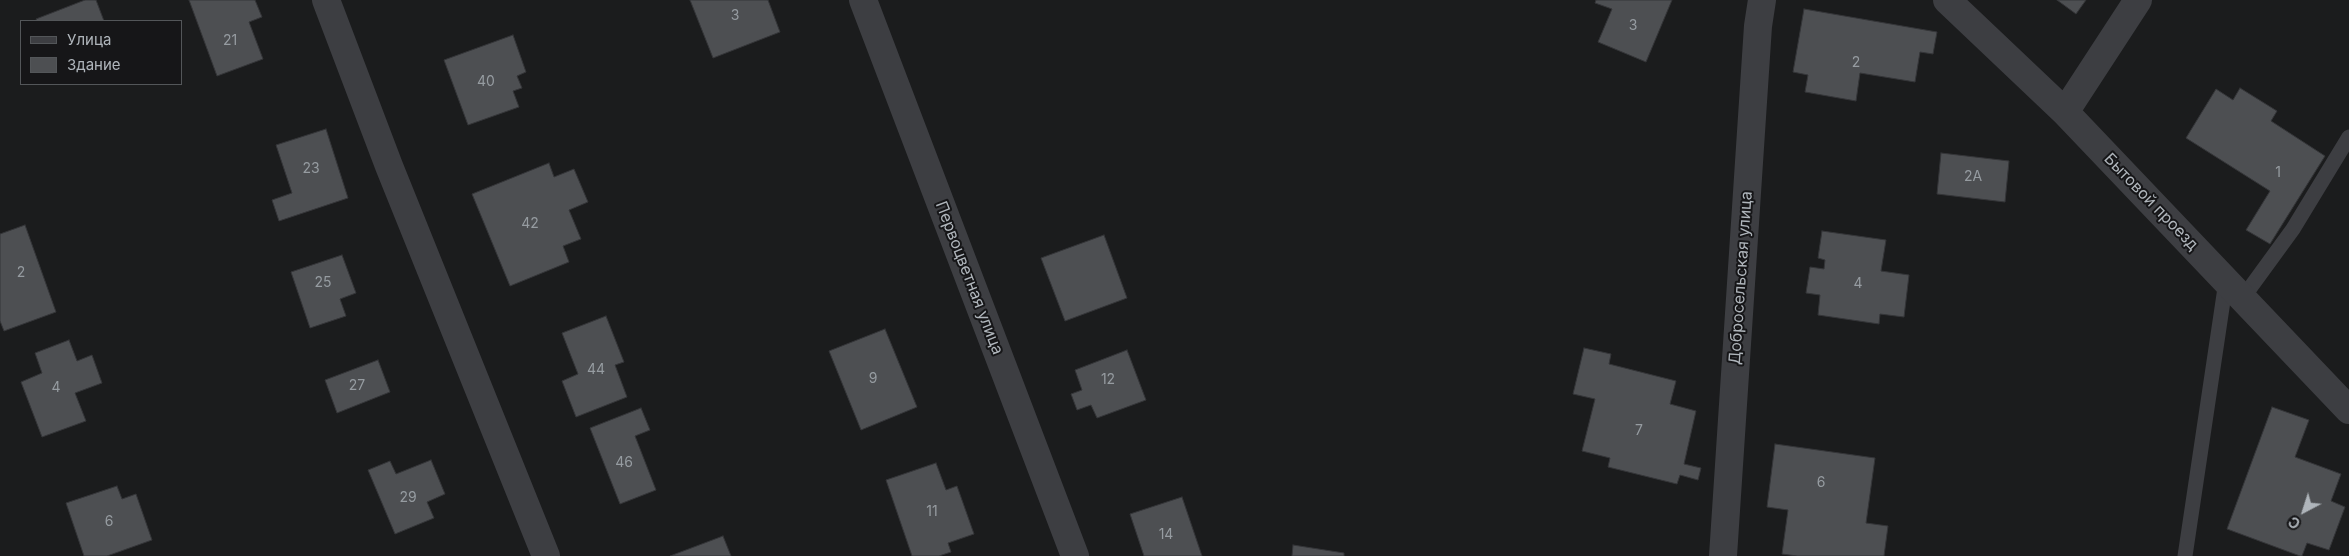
<!DOCTYPE html>
<html>
<head>
<meta charset="utf-8">
<style>
  body { margin:0 }
  #map { position:relative; width:2349px; height:556px; overflow:hidden; background:#1b1c1d; font-family:Inter,sans-serif }
  canvas { display:block }
  .legend { position:absolute; left:20px; top:20px; width:162px; height:65px; box-sizing:border-box; background:#161618; border:1px solid #535659; margin:0; padding:6px 9px; list-style:none; font-size:15px; color:#afb5bb }
  .legend li { display:flex; align-items:center; gap:10px; height:25px }
  .legend b { width:25px; border:1px solid #535659 }
  .north { position:absolute; left:2279px; top:486px; width:50px; height:50px; -webkit-text-stroke:4px #161618; paint-order:stroke; rotate:220deg; font-size:14px; font-weight:700; line-height:20px; text-align:center; color:#afb5bb }
  .north::after { content:''; display:block; margin:auto; width:18px; height:22px; background:#afb5bb; clip-path:polygon(50% 0,100% 100%,50% 72%,0 100%) }
</style>
</head>
<body>
<div id="map">
<canvas width="2349" height="556"></canvas>
<ul class="legend">
<li><b style="height:6px;background:#3d3e42"></b>Улица</li>
<li><b style="height:14px;background:#4d4f52"></b>Здание</li>
</ul>
<div class="north">С</div>
</div>
<script>
const g = document.querySelector('canvas').getContext('2d');
g.lineJoin = 'round';
function paint(path, color) { g.fillStyle = color; g.fill(path, 'evenodd'); }
const toPath = rows => new Path2D(rows.map(r => 'M' + r).join(''));
function trace(path, color, width, dash) { g.strokeStyle = color; g.lineWidth = width; g.lineCap = dash ? 'butt' : 'round'; g.setLineDash(dash || []); g.stroke(path); }
function label(font, color, halo, rows, align = 'center') {
  g.font = font + ' Inter,sans-serif'; g.lineWidth = 4; g.setLineDash([]); g.textBaseline = 'middle'; g.strokeStyle = halo; g.fillStyle = color; for (const [text, x, y, turn = 0] of rows) {
    g.save(); g.translate(x, y); g.rotate((+turn || 0) * Math.PI / 180); g.textAlign = isNaN(turn) ? turn : align; if (halo) g.strokeText(text, 0, 0); g.fillText(text, 0, 0); g.restore();
  }
}
const building = toPath([
  [85,0,96,0,104,21,37,21,36,19,85,0],
  [189,0,255,0,262,17,249,22,263,59,217,76,189,0],
  [690,0,768,0,780,32,713,58,690,0],
  [1596,0,1672,0,1646,62,1598,42,1612,9,1595,3,1596,0],
  [2057,0,2086,0,2076,14,2057,0],
  [1804,9,1937,32,1933,54,1920,52,1915,82,1860,73,1856,101,1805,92,1808,75,1793,72,1804,9],
  [513,35,526,72,517,76,522,88,513,91,519,107,468,125,444,60,513,35],
  [2240,88,2277,111,2271,121,2325,156,2270,244,2246,230,2270,191,2186,138,2216,89,2233,100,2240,88],
  [326,129,348,198,279,221,272,200,292,193,276,145,326,129],
  [1941,153,2009,161,2005,202,1937,194,1941,153],
  [549,163,554,177,574,169,588,202,569,210,581,239,563,246,569,262,510,286,472,194,549,163],
  [25,225,56,312,4,331,0,321,0,234,25,225],
  [1822,231,1886,240,1881,271,1909,275,1904,317,1880,314,1879,324,1818,315,1820,295,1806,293,1810,267,1824,269,1825,260,1818,258,1822,231],
  [1104,235,1127,298,1065,321,1041,258,1104,235],
  [342,255,356,293,340,299,346,316,310,328,291,272,342,255],
  [606,316,624,362,615,365,627,397,576,417,562,381,578,374,562,333,606,316],
  [885,329,917,407,861,430,829,351,885,329],
  [69,340,77,361,92,355,102,383,75,393,86,421,42,437,21,382,42,373,35,353,69,340],
  [1584,348,1611,354,1609,364,1676,381,1670,404,1696,411,1684,464,1701,468,1698,480,1680,475,1677,484,1608,467,1610,458,1582,451,1595,399,1573,394,1584,348],
  [1127,350,1146,400,1097,418,1091,405,1077,410,1071,394,1082,390,1075,370,1127,350],
  [378,360,390,392,337,413,325,380,378,360],
  [2272,407,2309,420,2295,457,2341,474,2331,501,2345,507,2329,550,2307,543,2302,556,2300,556,2227,529,2272,407],
  [641,408,650,430,635,436,656,490,620,504,590,428,641,408],
  [1775,444,1875,458,1866,523,1888,526,1884,556,1797,556,1782,554,1788,510,1767,507,1775,444],
  [431,460,445,494,427,502,434,518,395,534,368,470,390,461,396,474,431,460],
  [936,463,946,490,957,486,974,534,948,543,951,552,939,556,912,556,886,480,936,463],
  [117,486,122,499,136,494,152,540,107,556,84,556,66,503,117,486],
  [1182,497,1202,556,1144,556,1130,514,1182,497],
  [723,536,731,556,670,556,723,536],
  [1293,545,1344,553,1344,556,1292,556,1293,545]
]);
const service = toPath([
  [2242,299,2293,229,2349,137],
  [2185,556,2226,281]
]);
const minor = toPath([
  [326,0,389,166,546,556],
  [863,0,1075,556],
  [1947,0,2065,112,2349,410],
  [2065,112,2138,0],
  [1723,556,1758,26,1762,0]
]);
const numberNames = [
  ["3",735,16],
  ["3",1633,26],
  ["21",230,41],
  ["2",1856,63],
  ["40",486,82],
  ["23",311,169],
  ["1",2278,173],
  ["2А",1973,177],
  ["42",530,224],
  ["2",21,273],
  ["25",323,283],
  ["4",1858,284],
  ["44",596,370],
  ["9",873,379],
  ["12",1108,380],
  ["27",357,386],
  ["4",56,388],
  ["7",1639,431],
  ["46",624,463],
  ["6",1821,483],
  ["29",408,498],
  ["11",932,512],
  ["6",109,522],
  ["14",1166,535]
];
const streetNames = [
  ["Бытовой проезд",2151,202,46],
  ["Первоцветная улица",969,278,69],
  ["Добросельская улица",1741,278,-86]
];
paint(building, '#4d4f52');
trace(building, '#353639', 1);
trace(service, '#3d3e42', 15);
trace(minor, '#3d3e42', 28);
label('14px', '#969ca1', null, numberNames);
label('16px', '#afb5bb', '#161618', streetNames);
</script>
</body>
</html>
